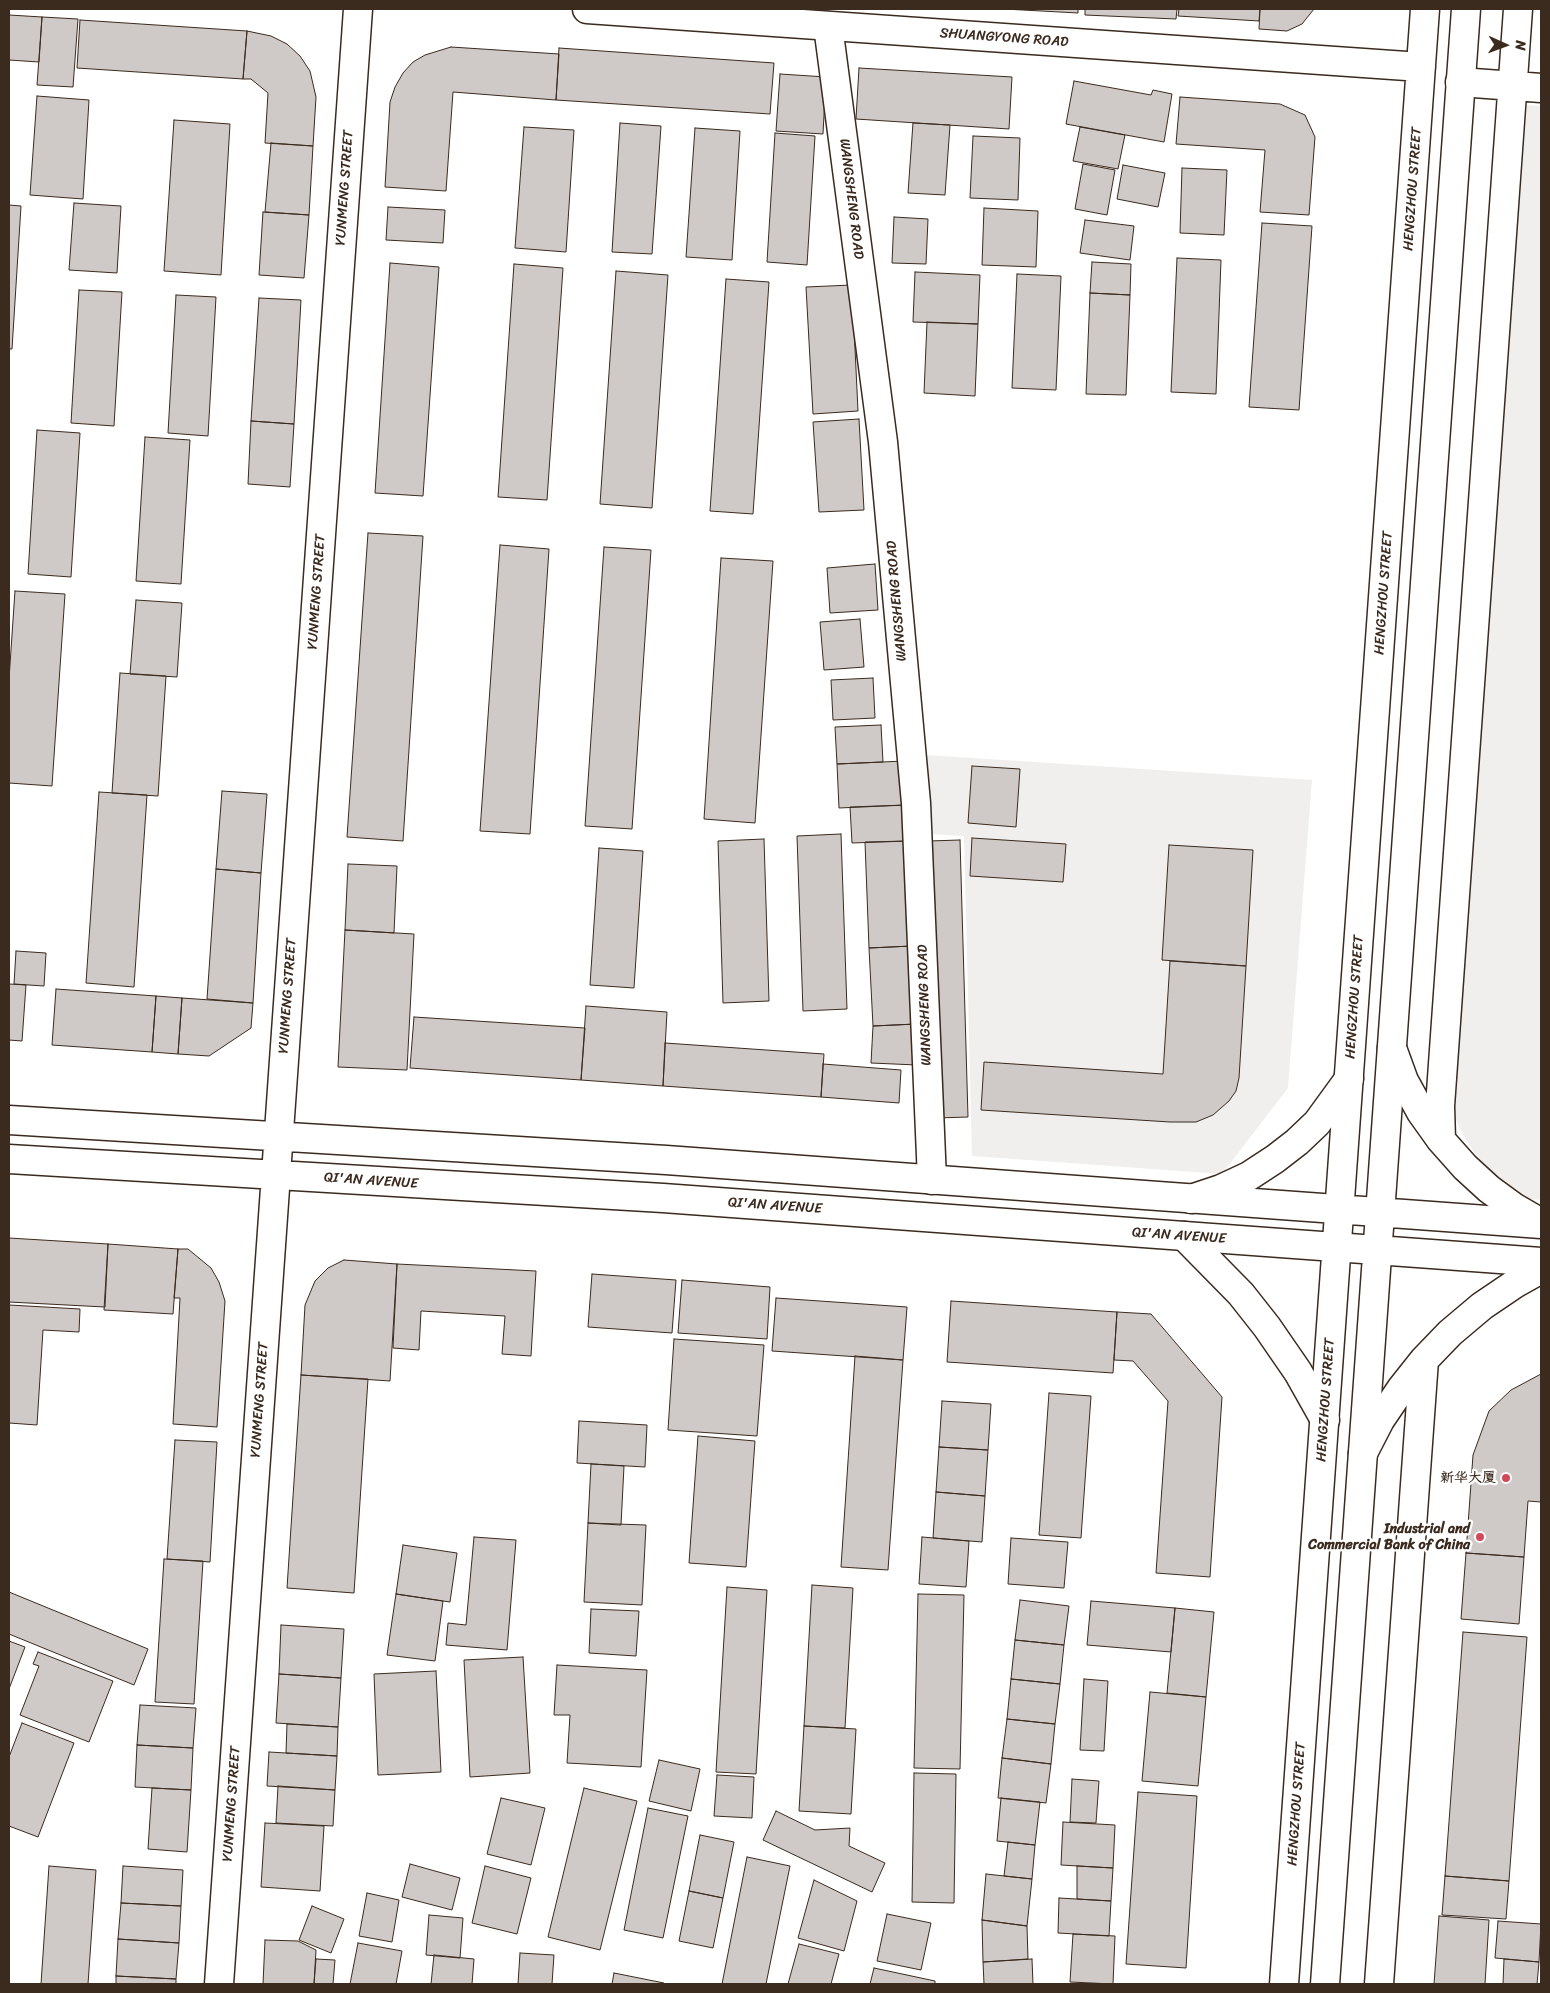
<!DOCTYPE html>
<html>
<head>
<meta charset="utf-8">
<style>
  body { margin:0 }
  #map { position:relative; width:1550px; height:1993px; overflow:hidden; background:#fff; font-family:Sriracha,sans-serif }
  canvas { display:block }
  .frame { position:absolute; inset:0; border:10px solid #3b2a1e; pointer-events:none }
  .north { position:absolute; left:1480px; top:20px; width:50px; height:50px; -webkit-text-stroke:4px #fff; paint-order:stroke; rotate:92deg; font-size:14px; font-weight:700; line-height:20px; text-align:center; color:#3b2a1e }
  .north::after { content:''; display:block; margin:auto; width:18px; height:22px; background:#3b2a1e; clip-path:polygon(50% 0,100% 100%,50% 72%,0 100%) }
</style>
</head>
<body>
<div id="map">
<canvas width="1550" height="1993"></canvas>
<div class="frame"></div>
<div class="north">N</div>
</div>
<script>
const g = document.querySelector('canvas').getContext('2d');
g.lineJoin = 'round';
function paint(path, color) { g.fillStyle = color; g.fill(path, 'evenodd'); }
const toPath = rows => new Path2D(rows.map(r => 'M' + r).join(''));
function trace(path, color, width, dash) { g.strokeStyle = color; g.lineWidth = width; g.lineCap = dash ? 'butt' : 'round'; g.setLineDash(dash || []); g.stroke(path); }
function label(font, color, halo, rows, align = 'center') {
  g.font = font + ' Sriracha,"LXGW WenKai TC",sans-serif'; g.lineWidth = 4.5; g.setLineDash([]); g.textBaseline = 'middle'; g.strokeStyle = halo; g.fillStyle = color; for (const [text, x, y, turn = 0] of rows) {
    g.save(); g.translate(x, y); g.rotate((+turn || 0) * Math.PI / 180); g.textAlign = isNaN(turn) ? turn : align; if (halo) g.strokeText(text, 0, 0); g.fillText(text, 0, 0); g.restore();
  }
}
const built = toPath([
  [1527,105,1541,106,1541,1200,1527,1199,1505,1185,1487,1168,1471,1148,1459,1127,1450,1105],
  [926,755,1312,780,1288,1088,1222,1174,972,1156,964,836,929,834]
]);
const building = toPath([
  [1004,9,1078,9,1078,13,1004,9],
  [1085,9,1177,9,1176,19,1085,15,1085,9],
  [1179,9,1260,9,1259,21,1178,16,1179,9],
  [1260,9,1314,9,1302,24,1287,31,1259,29,1260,9],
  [9,15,42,17,39,62,9,60,9,15],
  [42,17,78,19,73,87,37,85,42,17],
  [80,20,247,31,243,79,77,68,80,20],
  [247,31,271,36,287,44,300,56,310,71,316,97,313,146,265,143,268,93,251,79,243,79,247,31],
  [451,47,559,54,556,100,453,92,446,191,385,187,390,102,395,87,403,73,413,62,425,55,451,47],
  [559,48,774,63,770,114,556,100,559,48],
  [859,68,1012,77,1009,129,856,119,859,68],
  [780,74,826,77,823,134,776,131,780,74],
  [1074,81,1151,95,1153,90,1172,94,1164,142,1066,124,1074,81],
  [37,96,89,100,83,199,30,195,37,96],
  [1180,97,1280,104,1305,115,1315,137,1309,215,1260,212,1265,150,1176,144,1180,97],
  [174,120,230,124,221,275,164,271,174,120],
  [620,123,661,126,652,254,612,252,620,123],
  [913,123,950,125,945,195,908,193,913,123],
  [524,127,574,130,566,252,515,248,524,127],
  [1080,127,1125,135,1118,169,1073,161,1080,127],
  [695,128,740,131,732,260,686,257,695,128],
  [775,133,815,136,807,265,767,262,775,133],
  [973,136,1020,138,1018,200,970,198,973,136],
  [271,143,313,146,309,215,265,212,271,143],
  [1083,164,1115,170,1107,215,1075,209,1083,164],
  [1123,165,1165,173,1158,207,1117,199,1123,165],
  [1182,168,1227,170,1224,235,1180,233,1182,168],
  [74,203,121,206,117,273,69,270,74,203],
  [9,205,21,206,12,349,9,349,9,205],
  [388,207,445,210,443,243,386,240,388,207],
  [984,208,1038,211,1036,267,982,265,984,208],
  [263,212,309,215,304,278,259,275,263,212],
  [894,217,928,219,926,264,892,263,894,217],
  [1085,220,1134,226,1130,260,1080,253,1085,220],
  [1262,223,1312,226,1299,410,1249,407,1262,223],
  [1177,258,1221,260,1216,394,1171,392,1177,258],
  [1092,262,1131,264,1130,295,1090,293,1092,262],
  [390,263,439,267,423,496,375,493,390,263],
  [514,264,563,268,547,500,498,497,514,264],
  [616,271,668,275,652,508,600,504,616,271],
  [915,272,980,275,978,324,913,322,915,272],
  [1017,274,1061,276,1056,390,1012,388,1017,274],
  [726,279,769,282,753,514,710,511,726,279],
  [852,285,858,411,813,414,806,287,852,285],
  [79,290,122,292,114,426,71,423,79,290],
  [1090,293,1130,295,1126,395,1086,394,1090,293],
  [176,295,216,297,208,436,168,433,176,295],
  [259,298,301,300,294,424,251,421,259,298],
  [927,322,978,324,975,396,924,393,927,322],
  [859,419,864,510,819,512,813,422,859,419],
  [251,421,294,424,290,487,248,484,251,421],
  [37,430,80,433,71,577,28,574,37,430],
  [145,437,190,440,181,584,136,581,145,437],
  [368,533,423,536,403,841,347,837,368,533],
  [500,545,549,549,530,834,480,831,500,545],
  [604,547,651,550,632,829,585,826,604,547],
  [721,558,773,561,755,823,704,819,721,558],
  [875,564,878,610,830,613,827,568,875,564],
  [15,591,65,594,52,786,9,783,9,679,15,591],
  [136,600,182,603,177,677,130,674,136,600],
  [860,619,864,667,824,670,820,622,860,619],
  [120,673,166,676,158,796,112,793,120,673],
  [873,678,875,718,833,720,831,680,873,678],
  [881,725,883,762,837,764,835,727,881,725],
  [905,761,906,805,839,808,837,764,905,761],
  [972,766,1020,769,1016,827,968,823,972,766],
  [222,791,267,794,261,873,216,869,222,791],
  [99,792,147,795,134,987,86,983,99,792],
  [906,805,908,841,852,843,850,807,906,805],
  [841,834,847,1009,803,1011,797,836,841,834],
  [972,838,1066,844,1063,882,970,876,972,838],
  [764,839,769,1001,723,1003,718,841,764,839],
  [960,840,968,1117,936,1118,929,841,960,840],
  [908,841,912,946,869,948,865,842,908,841],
  [1169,845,1253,850,1246,966,1162,960,1169,845],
  [599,848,643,851,634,988,590,985,599,848],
  [348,864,397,866,394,933,345,930,348,864],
  [216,869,261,873,253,1003,207,999,216,869],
  [345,930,414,934,407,1070,338,1067,345,930],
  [912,946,916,1024,873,1026,869,948,912,946],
  [16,951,46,953,44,986,14,984,16,951],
  [1170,961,1246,966,1239,1078,1236,1091,1229,1101,1213,1115,1196,1122,1170,1122,981,1110,984,1062,1163,1074,1170,961],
  [9,984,26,985,22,1041,9,1040,9,984],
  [56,989,156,996,152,1052,52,1045,56,989],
  [156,996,182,998,178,1054,152,1052,156,996],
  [182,998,253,1003,251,1028,209,1056,178,1054,182,998],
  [586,1006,667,1012,663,1086,581,1080,586,1006],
  [414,1017,585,1028,581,1080,410,1068,414,1017],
  [916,1024,917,1065,871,1063,873,1026,916,1024],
  [665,1043,824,1054,821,1097,663,1086,665,1043],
  [823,1064,901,1070,899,1103,821,1097,823,1064],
  [9,1238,108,1244,105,1307,9,1302,9,1238],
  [108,1244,178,1249,173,1314,104,1310,108,1244],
  [178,1249,188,1249,211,1268,219,1282,225,1301,217,1427,173,1424,180,1298,174,1298,178,1249],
  [344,1260,397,1264,390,1381,301,1375,305,1305,315,1281,328,1268,344,1260],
  [397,1264,536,1271,531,1356,502,1354,505,1316,421,1311,419,1350,393,1348,397,1264],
  [592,1274,676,1280,672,1333,588,1327,592,1274],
  [682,1280,770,1287,767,1339,678,1333,682,1280],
  [776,1298,907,1307,903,1360,772,1351,776,1298],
  [951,1301,1117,1312,1113,1373,947,1362,951,1301],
  [9,1305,80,1309,79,1332,43,1330,37,1425,9,1423,9,1305],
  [1117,1312,1151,1314,1222,1397,1210,1577,1156,1573,1168,1401,1133,1361,1114,1360,1117,1312],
  [674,1339,764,1345,757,1436,668,1430,674,1339],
  [855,1356,903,1360,888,1570,841,1567,855,1356],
  [1541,1374,1541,1502,1528,1501,1524,1557,1466,1553,1473,1455,1489,1411,1511,1390,1541,1374],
  [301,1375,368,1379,354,1593,287,1588,301,1375],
  [1049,1393,1091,1396,1081,1538,1039,1535,1049,1393],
  [942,1401,991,1404,988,1450,939,1447,942,1401],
  [579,1421,647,1425,645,1467,577,1463,579,1421],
  [698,1436,755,1441,746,1567,689,1563,698,1436],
  [175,1440,217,1442,210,1562,167,1559,175,1440],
  [939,1447,988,1450,985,1496,936,1492,939,1447],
  [591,1464,624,1466,621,1525,588,1523,591,1464],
  [936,1492,985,1496,982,1542,933,1538,936,1492],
  [588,1523,646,1525,642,1605,584,1602,588,1523],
  [474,1537,516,1540,507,1650,446,1645,448,1623,466,1625,474,1537],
  [922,1537,969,1541,966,1587,919,1584,922,1537],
  [1011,1538,1068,1542,1064,1588,1008,1584,1011,1538],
  [403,1545,457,1553,450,1602,396,1594,403,1545],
  [1466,1553,1524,1557,1519,1624,1461,1619,1466,1553],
  [164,1559,203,1561,194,1704,155,1702,164,1559],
  [812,1585,853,1588,845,1728,804,1726,812,1585],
  [727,1587,767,1590,756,1774,716,1772,727,1587],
  [9,1592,148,1649,134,1685,9,1634,9,1592],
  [396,1594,443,1601,435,1661,387,1655,396,1594],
  [918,1594,964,1595,960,1769,914,1768,918,1594],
  [1020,1600,1069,1606,1064,1645,1015,1640,1020,1600],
  [1091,1601,1175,1608,1171,1652,1087,1645,1091,1601],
  [1175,1608,1214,1612,1206,1697,1167,1693,1175,1608],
  [591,1609,639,1611,636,1656,589,1653,591,1609],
  [281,1625,344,1629,341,1678,279,1674,281,1625],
  [1463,1632,1527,1637,1509,1881,1445,1876,1463,1632],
  [1015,1640,1064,1645,1060,1684,1011,1679,1015,1640],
  [9,1641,25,1647,9,1689,9,1641],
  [38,1652,113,1681,89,1742,20,1715,39,1666,33,1664,38,1652],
  [523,1657,530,1773,470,1777,464,1660,523,1657],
  [557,1665,647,1670,641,1767,567,1763,570,1715,554,1715,557,1665],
  [436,1671,441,1772,378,1775,374,1674,436,1671],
  [279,1674,341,1678,338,1727,276,1723,279,1674],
  [1011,1679,1060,1684,1055,1724,1007,1719,1011,1679],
  [1084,1679,1108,1681,1104,1751,1080,1750,1084,1679],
  [1150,1692,1206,1697,1198,1786,1142,1781,1150,1692],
  [140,1705,196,1708,193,1748,137,1745,140,1705],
  [1007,1719,1055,1724,1051,1764,1002,1758,1007,1719],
  [22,1723,74,1743,38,1837,9,1826,9,1757,22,1723],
  [287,1724,338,1727,337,1756,286,1753,287,1724],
  [804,1726,856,1729,851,1814,799,1811,804,1726],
  [137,1745,193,1748,191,1790,135,1787,137,1745],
  [269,1752,337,1756,335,1790,267,1786,269,1752],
  [1002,1758,1051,1764,1046,1803,998,1798,1002,1758],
  [659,1760,700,1769,691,1811,649,1801,659,1760],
  [914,1773,956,1774,954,1903,912,1902,914,1773],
  [717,1775,754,1777,752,1818,714,1816,717,1775],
  [1072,1779,1099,1781,1096,1823,1070,1822,1072,1779],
  [278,1786,335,1790,333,1826,276,1823,278,1786],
  [152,1788,191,1790,187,1852,148,1849,152,1788],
  [584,1788,637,1801,600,1950,548,1937,584,1788],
  [1138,1792,1197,1796,1186,1968,1126,1964,1138,1792],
  [501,1798,545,1808,531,1865,487,1854,501,1798],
  [1001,1798,1040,1802,1035,1845,997,1841,1001,1798],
  [648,1808,688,1816,663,1938,624,1930,648,1808],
  [776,1811,815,1830,850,1828,849,1846,885,1863,872,1892,763,1840,776,1811],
  [1063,1822,1115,1825,1113,1868,1061,1865,1063,1822],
  [265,1823,324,1826,320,1891,261,1887,265,1823],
  [700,1835,734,1842,723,1898,689,1891,700,1835],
  [1008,1842,1035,1845,1032,1879,1004,1876,1008,1842],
  [747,1857,790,1866,766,1984,722,1984,747,1857],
  [410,1864,460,1878,452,1910,402,1897,410,1864],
  [49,1866,96,1870,88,1984,41,1984,49,1866],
  [123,1866,183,1870,181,1906,121,1903,123,1866],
  [485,1866,531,1878,517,1934,472,1923,485,1866],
  [1077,1866,1113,1868,1111,1901,1077,1899,1077,1866],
  [986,1874,1032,1879,1027,1926,982,1920,986,1874],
  [1445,1876,1509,1881,1506,1919,1442,1915,1445,1876],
  [814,1880,857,1901,844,1951,798,1938,814,1880],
  [689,1891,723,1898,713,1948,679,1941,689,1891],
  [367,1893,399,1900,392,1942,359,1936,367,1893],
  [1059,1898,1111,1901,1109,1936,1058,1933,1059,1898],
  [121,1903,181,1906,179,1943,118,1939,121,1903],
  [312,1906,344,1919,331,1953,299,1940,312,1906],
  [887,1914,931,1923,921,1970,877,1961,887,1914],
  [429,1915,463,1918,460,1958,426,1955,429,1915],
  [1439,1916,1489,1920,1485,1984,1434,1984,1439,1916],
  [982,1920,1027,1926,1028,1959,983,1962,982,1920],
  [1498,1921,1541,1924,1539,1962,1495,1958,1498,1921],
  [1073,1934,1115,1936,1113,1984,1070,1982,1073,1934],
  [118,1939,179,1943,176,1979,116,1976,118,1939],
  [265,1940,298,1941,316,1950,314,1984,263,1984,265,1940],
  [358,1943,402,1951,396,1984,350,1984,358,1943],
  [799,1944,839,1954,831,1984,788,1984,799,1944],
  [520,1953,554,1955,552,1984,518,1984,520,1953],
  [434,1955,474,1959,472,1984,431,1984,434,1955],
  [316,1959,335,1960,333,1984,314,1984,316,1959],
  [1032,1959,1033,1984,984,1984,983,1962,1032,1959],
  [1504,1959,1539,1962,1537,1984,1503,1984,1504,1959],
  [874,1968,935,1981,935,1984,870,1984,874,1968],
  [614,1973,664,1983,664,1984,612,1984,614,1973],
  [116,1976,176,1979,176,1984,116,1984,116,1976]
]);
const street = toPath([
  [828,26,883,442,916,803,932,1180],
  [1460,82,1541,88],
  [1392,1048,1404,1081,1421,1112,1441,1140,1465,1167,1489,1189,1515,1208,1541,1223],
  [1441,1140,1440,1106,1518,9],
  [1191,1199,1221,1189,1249,1176,1275,1159,1297,1142,1317,1123,1349,1079],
  [1184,1236,1241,1294,1267,1327,1298,1372,1325,1420],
  [1363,1453,1380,1420,1401,1389,1424,1360,1450,1333,1482,1306,1516,1283,1541,1269],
  [1379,1984,1424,1360]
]);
const secondary = toPath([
  [587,9,1421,67],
  [9,1120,666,1160,1541,1224],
  [9,1159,663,1198,1541,1262],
  [219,1984,358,9],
  [1284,1984,1425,9],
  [1325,1984,1466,9]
]);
const markers = [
  [1506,1478,5,"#d1495b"],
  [1480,1537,5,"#d1495b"]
];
const streetNames = [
  ["SHUANGYONG ROAD",1004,38,4],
  ["YUNMENG STREET",345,188,-86],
  ["HENGZHOU STREET",1413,189,-86],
  ["WANGSHENG ROAD",851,199,83],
  ["YUNMENG STREET",317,592,-86],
  ["HENGZHOU STREET",1384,593,-86],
  ["WANGSHENG ROAD",897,601,-95],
  ["YUNMENG STREET",288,996,-86],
  ["HENGZHOU STREET",1355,997,-86],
  ["WANGSHENG ROAD",925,1005,-92],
  ["QI'AN AVENUE",371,1181,4],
  ["QI'AN AVENUE",775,1206,4],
  ["QI'AN AVENUE",1179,1236,4],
  ["YUNMENG STREET",260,1400,-86],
  ["HENGZHOU STREET",1326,1400,-86],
  ["YUNMENG STREET",232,1804,-86],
  ["HENGZHOU STREET",1297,1804,-86]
];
const poiNames = [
  ["新华大厦",1496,1478],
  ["Industrial and",1470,1529],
  ["Commercial Bank of China",1470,1545]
];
paint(built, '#f1efee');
paint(building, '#cfcac7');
trace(building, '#3b2a1e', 1);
trace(street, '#3b2a1e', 31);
trace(secondary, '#3b2a1e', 31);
trace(street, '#fff', 28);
trace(secondary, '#fff', 28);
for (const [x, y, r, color] of markers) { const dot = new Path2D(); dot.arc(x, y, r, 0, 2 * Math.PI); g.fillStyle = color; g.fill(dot); trace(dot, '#fff', 2); }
label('14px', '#3b2a1e', '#fff', streetNames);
label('bold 14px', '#3b2a1e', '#fff', poiNames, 'right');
</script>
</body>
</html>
